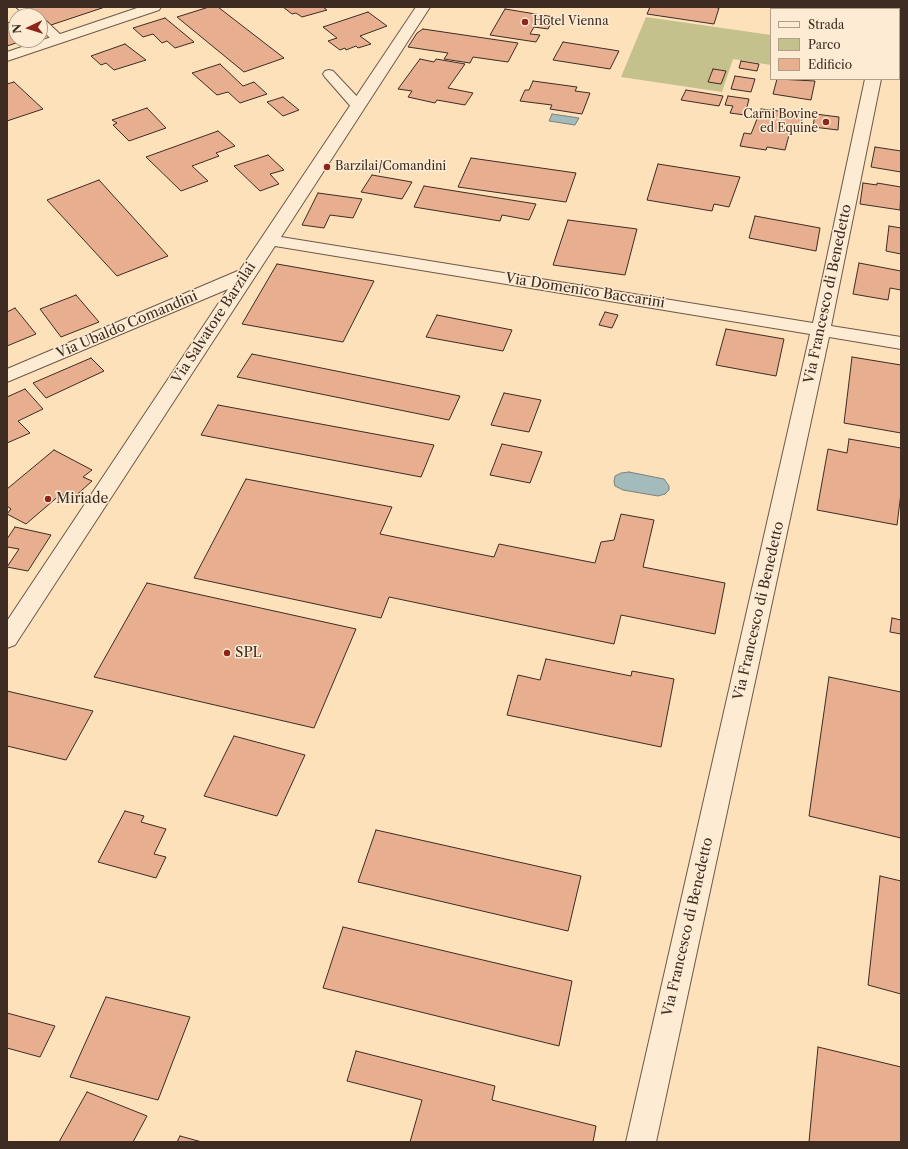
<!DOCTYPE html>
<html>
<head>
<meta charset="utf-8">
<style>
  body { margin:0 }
  #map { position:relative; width:908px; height:1149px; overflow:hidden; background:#fce1bb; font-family:"Libre Caslon Text",serif }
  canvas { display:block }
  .frame { position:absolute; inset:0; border:8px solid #3e2b22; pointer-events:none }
  .legend { position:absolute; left:770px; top:8px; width:130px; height:72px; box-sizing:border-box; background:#fdecd3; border:1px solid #b19f8c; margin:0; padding:5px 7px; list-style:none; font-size:12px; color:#3e2b22 }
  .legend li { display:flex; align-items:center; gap:8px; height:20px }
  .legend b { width:20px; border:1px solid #b19f8c }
  .north { position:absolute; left:8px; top:8px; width:40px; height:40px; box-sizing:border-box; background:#fdecd3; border:1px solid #b19f8c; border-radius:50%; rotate:266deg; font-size:11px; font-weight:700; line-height:16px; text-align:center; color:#3e2b22 }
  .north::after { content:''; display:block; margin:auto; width:14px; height:18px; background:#8f2418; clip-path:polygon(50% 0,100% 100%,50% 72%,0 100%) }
</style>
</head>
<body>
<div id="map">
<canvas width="908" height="1149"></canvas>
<div class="frame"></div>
<ul class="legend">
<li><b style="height:5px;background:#fdecd3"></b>Strada</li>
<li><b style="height:11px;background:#c4c18c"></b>Parco</li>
<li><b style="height:11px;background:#e7af90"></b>Edificio</li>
</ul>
<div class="north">N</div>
</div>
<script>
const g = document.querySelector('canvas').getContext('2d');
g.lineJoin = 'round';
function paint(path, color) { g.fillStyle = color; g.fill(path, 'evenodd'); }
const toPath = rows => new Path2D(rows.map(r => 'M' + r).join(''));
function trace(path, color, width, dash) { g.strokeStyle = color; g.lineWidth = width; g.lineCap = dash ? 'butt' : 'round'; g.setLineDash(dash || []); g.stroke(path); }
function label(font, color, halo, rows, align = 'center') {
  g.font = font + ' "Libre Caslon Text",serif'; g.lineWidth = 3; g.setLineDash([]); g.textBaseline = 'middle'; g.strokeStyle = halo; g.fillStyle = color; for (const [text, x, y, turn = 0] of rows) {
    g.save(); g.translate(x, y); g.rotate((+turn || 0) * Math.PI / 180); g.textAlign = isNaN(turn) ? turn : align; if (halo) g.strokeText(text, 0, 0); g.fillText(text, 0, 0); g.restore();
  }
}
const green = toPath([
  [646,17,771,35,771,65,733,59,722,92,621,77],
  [713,69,726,71,721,84,708,82]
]);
const water = toPath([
  [552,114,579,118,575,125,549,121,552,114],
  [629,472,664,479,669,486,669,490,665,494,658,496,623,490,615,486,614,482,615,476,621,473,629,472]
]);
const building = toPath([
  [29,7,105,7,51,25,29,7],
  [209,7,218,7,284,58,244,72,177,17,209,7],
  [283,7,324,7,323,7,327,10,302,17,296,13,292,14,283,7],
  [650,7,713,7,719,8,714,24,647,14,650,7],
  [505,9,554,17,548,29,534,27,530,34,540,35,536,42,490,35,505,9],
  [368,12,387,26,360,36,371,44,358,48,356,46,346,50,345,48,340,50,328,41,337,38,323,27,368,12],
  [165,18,194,42,175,48,167,41,162,43,153,34,143,37,133,28,165,18],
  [16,20,16,40,25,40,7,46,7,23,16,20],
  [423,29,518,43,508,62,473,57,470,63,444,59,448,53,408,47,417,33,423,29],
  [563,42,619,51,610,69,553,60,563,42],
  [125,44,146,60,114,70,106,63,101,65,91,56,125,44],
  [420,59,434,62,436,59,465,64,448,88,473,93,465,105,437,100,435,103,408,97,412,91,398,89,420,59],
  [741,61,759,64,757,71,739,68,741,61],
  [220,64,243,86,254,82,267,94,240,103,228,92,217,95,192,73,220,64],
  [713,69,726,71,721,84,708,82,713,69],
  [735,76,755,79,751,92,731,89,735,76],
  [777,79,815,81,811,100,773,94,777,79],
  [533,81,577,87,575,91,590,93,582,114,550,109,552,105,520,101,525,90,529,90,533,81],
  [14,82,43,109,7,121,7,84,14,82],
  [686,90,723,96,719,106,681,100,686,90],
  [728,96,749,99,745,115,730,113,733,106,725,105,728,96],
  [283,97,299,110,283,116,267,102,283,97],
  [147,108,166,128,129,141,113,125,117,123,112,120,147,108],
  [761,109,804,114,800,125,792,124,785,150,767,147,766,150,740,146,744,133,751,134,761,109],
  [815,114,839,117,838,130,813,127,815,114],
  [218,131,235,146,216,153,219,156,192,166,208,181,181,191,146,157,218,131],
  [875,147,901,151,901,172,871,167,875,147],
  [268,155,284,170,270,174,279,184,260,191,234,166,268,155],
  [471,158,576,173,566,202,458,187,471,158],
  [658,164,740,177,729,207,714,204,712,211,647,200,658,164],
  [372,175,412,182,402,199,361,192,372,175],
  [99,180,168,256,117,276,47,200,99,180],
  [863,183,877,185,877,183,901,187,900,210,860,204,863,183],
  [424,186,536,204,529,220,502,215,500,221,414,207,424,186],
  [318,193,362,199,353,218,330,215,324,228,302,225,318,193],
  [755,216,820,228,816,251,749,238,755,216],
  [568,220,637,229,625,275,553,265,568,220],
  [889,226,901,228,901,254,886,251,889,226],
  [859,263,901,271,901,290,890,288,888,300,853,294,859,263],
  [277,264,374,281,343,342,242,324,277,264],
  [76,295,99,322,61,337,40,309,76,295],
  [15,308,36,334,7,346,7,312,15,308],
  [605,312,618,315,612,328,599,325,605,312],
  [437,315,512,330,503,351,426,337,437,315],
  [726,329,784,339,776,376,716,365,726,329],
  [252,354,460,396,449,420,237,377,252,354],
  [852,357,901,365,901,433,844,423,852,357],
  [91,358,104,371,46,398,33,383,91,358],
  [25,389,43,409,18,421,30,433,7,443,7,397,25,389],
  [504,393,541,400,529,432,491,425,504,393],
  [218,405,434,445,421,477,201,435,218,405],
  [849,439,901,448,901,493,897,525,817,510,828,449,847,453,849,439],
  [502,444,542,452,530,483,490,475,502,444],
  [54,450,92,470,83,477,92,481,71,500,61,494,26,524,7,514,11,509,7,506,7,489,54,450],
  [246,479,392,507,380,534,494,557,499,544,595,563,601,542,614,540,621,514,654,520,643,567,725,583,715,634,621,615,614,644,389,597,381,618,194,578,246,479],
  [15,527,51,535,28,571,7,567,19,549,7,547,7,539,15,527],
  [147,583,356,629,314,728,94,677,147,583],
  [892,618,901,620,901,634,890,632,892,618],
  [546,659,631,676,632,671,674,679,661,747,507,715,518,675,540,680,546,659],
  [829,677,901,692,901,838,809,816,829,677],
  [7,691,93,711,66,760,7,746,7,691],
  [234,736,305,755,277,816,204,796,234,736],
  [125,811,144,816,141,822,166,829,154,854,166,857,156,878,98,862,125,811],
  [376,830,581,876,568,931,358,882,376,830],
  [880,876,901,881,901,994,868,985,880,876],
  [343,927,572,981,559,1046,323,988,343,927],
  [106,997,190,1017,158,1100,70,1077,106,997],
  [7,1013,55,1026,40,1057,7,1048,7,1013],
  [818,1047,901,1067,901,1142,809,1142,818,1047],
  [356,1051,495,1086,492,1100,596,1126,593,1142,410,1142,422,1100,347,1081,356,1051],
  [87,1092,147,1116,133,1142,59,1142,87,1092],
  [180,1136,202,1142,177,1142,180,1136]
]);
const lane = toPath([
  [16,7,29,7,39,16,26,16,16,7],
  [40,18,44,19,62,36,64,39,62,42,54,42,40,28,40,18],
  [899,18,901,18,901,26,899,26,899,18],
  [329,70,333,71,363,103,364,106,363,109,353,109,325,77,323,74,325,71,329,70]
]);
const street = toPath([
  [140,7,161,7,159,10,7,61,7,52,140,7],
  [416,7,430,7,281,237,813,323,865,79,881,79,831,326,901,337,901,349,829,337,656,1142,626,1142,810,334,275,246,15,645,7,648,7,621,228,289,7,382,7,369,240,270,416,7],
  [881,7,895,7,895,9,881,9,881,7]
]);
const markers = [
  [525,22,4,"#8f2418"],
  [826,122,4,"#8f2418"],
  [327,167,4,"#8f2418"],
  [48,499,4,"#8f2418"],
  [227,653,4,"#8f2418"]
];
const farPoinames = [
  ["Hotel Vienna",533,22],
  ["Carni Bovine",818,115,"right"],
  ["ed Equine",818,129,"right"],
  ["Barzilai/Comandini",335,167]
];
const streetNames = [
  ["Via Domenico Baccarini",585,291,9],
  ["Via Francesco di Benedetto",828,294,-78],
  ["Via Salvatore Barzilai",214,323,-57],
  ["Via Ubaldo Comandini",127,325,-23],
  ["Via Francesco di Benedetto",759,611,-77],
  ["Via Francesco di Benedetto",688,927,-77]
];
const poiNames = [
  ["Miriade",56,499],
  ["SPL",235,653]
];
paint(green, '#c4c18c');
paint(water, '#a3bbba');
trace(water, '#7b817d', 1);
paint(building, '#e7af90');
trace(building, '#3e2b22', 1);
trace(lane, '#6e5848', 2);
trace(street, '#6e5848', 2);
paint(lane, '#fdecd3');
paint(street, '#fdecd3');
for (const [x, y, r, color] of markers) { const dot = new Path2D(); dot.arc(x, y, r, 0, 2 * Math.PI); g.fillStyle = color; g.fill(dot); trace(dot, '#fdecd3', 1.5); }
label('12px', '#3e2b22', '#fdecd3', farPoinames, 'left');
label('14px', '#3e2b22', '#fdecd3', streetNames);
label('14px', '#3e2b22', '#fdecd3', poiNames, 'left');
</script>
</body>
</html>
